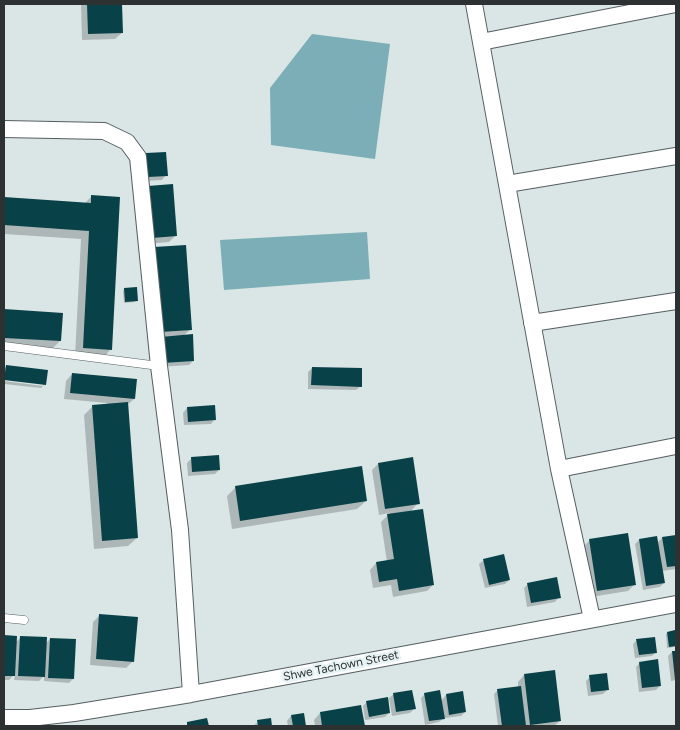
<!DOCTYPE html>
<html>
<head>
<meta charset="utf-8">
<style>
  body { margin:0 }
  #map { position:relative; width:680px; height:730px; overflow:hidden; background:#dae5e6; font-family:Figtree,sans-serif }
  canvas { display:block }
  .frame { position:absolute; inset:0; border:5px solid #2d3131; pointer-events:none }
</style>
</head>
<body>
<div id="map">
<canvas width="680" height="730"></canvas>
<div class="frame"></div>
</div>
<script>
const g = document.querySelector('canvas').getContext('2d');
g.lineJoin = 'round';
function paint(path, color) { g.fillStyle = color; g.fill(path, 'evenodd'); }
const toPath = rows => new Path2D(rows.map(r => 'M' + r).join(''));
function trace(path, color, width, dash) { g.strokeStyle = color; g.lineWidth = width; g.lineCap = dash ? 'butt' : 'round'; g.setLineDash(dash || []); g.stroke(path); }
function label(font, color, halo, rows, align = 'center') {
  g.font = font + ' Figtree,sans-serif'; g.lineWidth = 5; g.setLineDash([]); g.textBaseline = 'middle'; g.strokeStyle = halo; g.fillStyle = color; for (const [text, x, y, turn = 0] of rows) {
    g.save(); g.translate(x, y); g.rotate((+turn || 0) * Math.PI / 180); g.textAlign = isNaN(turn) ? turn : align; if (halo) g.strokeText(text, 0, 0); g.fillText(text, 0, 0); g.restore();
  }
}
const water = toPath([
  [312,34,390,44,375,159,271,145,270,88],
  [367,232,370,279,224,290,220,240]
]);
const shadow = toPath([
  [81,4,120,4,122,33,115,39,82,40],
  [147,154,166,175,162,180,144,181,143,159],
  [142,193,175,236,169,242,146,244],
  [92,196,111,349,103,358,75,356,81,239,4,234,4,198,84,204],
  [148,254,191,329,183,336,193,361,189,365,159,367],
  [124,289,136,300,135,302,124,303,123,291],
  [4,310,61,314,60,341,51,350,4,347],
  [6,367,47,371,45,384,41,388,4,384,4,381,43,386,43,383,4,379,4,369],
  [312,368,361,386,356,390,308,389,308,372],
  [72,374,135,380,134,399,127,405,137,538,128,546,94,549,84,415,93,406,107,405,107,403,64,399,66,381],
  [214,406,215,419,211,424,184,425,183,413,187,408],
  [218,457,219,470,215,474,188,476,187,463,191,459],
  [378,464,418,503,410,512,433,585,427,591,393,597,391,585,373,588,370,570,376,563,387,562,381,522,390,513,379,515,372,470],
  [236,487,366,501,357,509,232,529,227,496],
  [626,534,635,584,628,591,591,597,583,547,589,541],
  [676,536,676,569,662,571,664,583,660,587,643,590,635,544,639,540,656,537,657,543,662,538],
  [484,560,509,580,505,584,485,588,479,564],
  [528,584,559,597,555,602,527,607,524,588],
  [100,615,133,661,126,668,90,665,93,622],
  [667,633,676,646,674,647,667,648,666,634],
  [4,637,16,637,15,643,21,637,45,644,50,639,73,679,69,683,44,681,44,676,39,681,14,680,15,674,9,680,4,680],
  [637,640,656,652,652,656,635,658,633,644],
  [672,652,676,652,676,680,671,681,668,656],
  [640,663,660,686,656,690,639,692,636,667],
  [554,672,560,721,554,726,498,726,494,694,498,690,518,687,518,682,524,675],
  [590,677,607,690,603,694,588,696,586,681],
  [394,694,414,709,410,713,392,716,389,698],
  [425,694,441,701,446,695,465,712,461,716,445,718,445,717,439,722,425,725,421,698],
  [367,702,389,713,385,717,365,720,363,706],
  [360,707,363,726,315,726,314,720,320,713],
  [303,715,305,726,288,726,287,721,291,716],
  [270,719,271,726,253,726,258,722]
]);
const building = toPath([
  [87,4,122,4,123,33,88,34],
  [166,152,168,176,148,177,146,153],
  [173,184,177,236,152,238,148,186],
  [91,195,120,197,112,350,83,348,89,231,4,225,4,197,91,203],
  [186,245,192,330,160,332,154,247],
  [137,287,138,301,125,302,124,288],
  [4,309,63,313,61,341,4,338],
  [193,334,194,361,163,363,161,337],
  [6,365,48,370,46,385,4,380],
  [312,367,362,368,362,387,311,385],
  [72,373,137,379,135,399,70,393],
  [128,402,138,538,102,541,92,405],
  [215,405,216,420,188,422,187,407],
  [219,455,220,470,192,472,191,457],
  [413,457,420,504,385,509,378,463],
  [362,466,367,501,240,521,235,486],
  [423,509,434,585,399,591,397,579,379,582,376,562,394,559,387,514],
  [628,533,636,585,597,591,589,539],
  [676,535,676,566,667,567,662,537],
  [657,536,665,583,646,586,639,539],
  [504,554,510,580,489,585,483,559],
  [557,577,561,598,531,603,527,583],
  [99,614,138,617,134,662,96,659],
  [675,630,676,646,669,647,667,632],
  [4,635,17,636,15,676,4,676],
  [20,636,47,637,45,677,18,676],
  [655,637,657,653,639,655,636,639],
  [50,638,76,639,74,679,48,678],
  [672,651,676,651,676,680,675,680],
  [658,659,661,686,642,688,639,662],
  [555,670,561,721,530,725,524,674],
  [607,673,609,690,591,692,589,675],
  [521,686,526,726,502,726,497,689],
  [412,690,416,709,396,712,393,693],
  [440,690,445,719,429,721,424,693],
  [463,691,466,712,449,715,446,694],
  [388,697,390,713,369,717,366,701],
  [361,705,365,726,322,726,320,712],
  [304,713,306,726,293,726,291,715],
  [207,718,209,726,187,726,187,722],
  [271,718,272,726,258,726,257,720]
]);
const lane = toPath([
  [4,346,159,366],
  [4,618,24,620]
]);
const street = toPath([
  [474,4,559,469,592,619],
  [481,42,676,4],
  [4,129,104,131,127,142,138,157,159,366,180,530,191,694],
  [507,184,676,156],
  [532,323,676,301],
  [559,469,676,446],
  [4,718,30,718,74,713,191,694,676,604]
]);
const streetNames = [
  ["Shwe Tachown Street",341,666,-11]
];
paint(water, '#7baeb6');
paint(shadow, '#0003');
paint(building, '#094148');
trace(lane, '#555e60', 9);
trace(street, '#555e60', 18);
trace(lane, '#fff', 8);
trace(street, '#fff', 16);
label('12px', '#2d3131', '#e7f2f4', streetNames);
</script>
</body>
</html>
